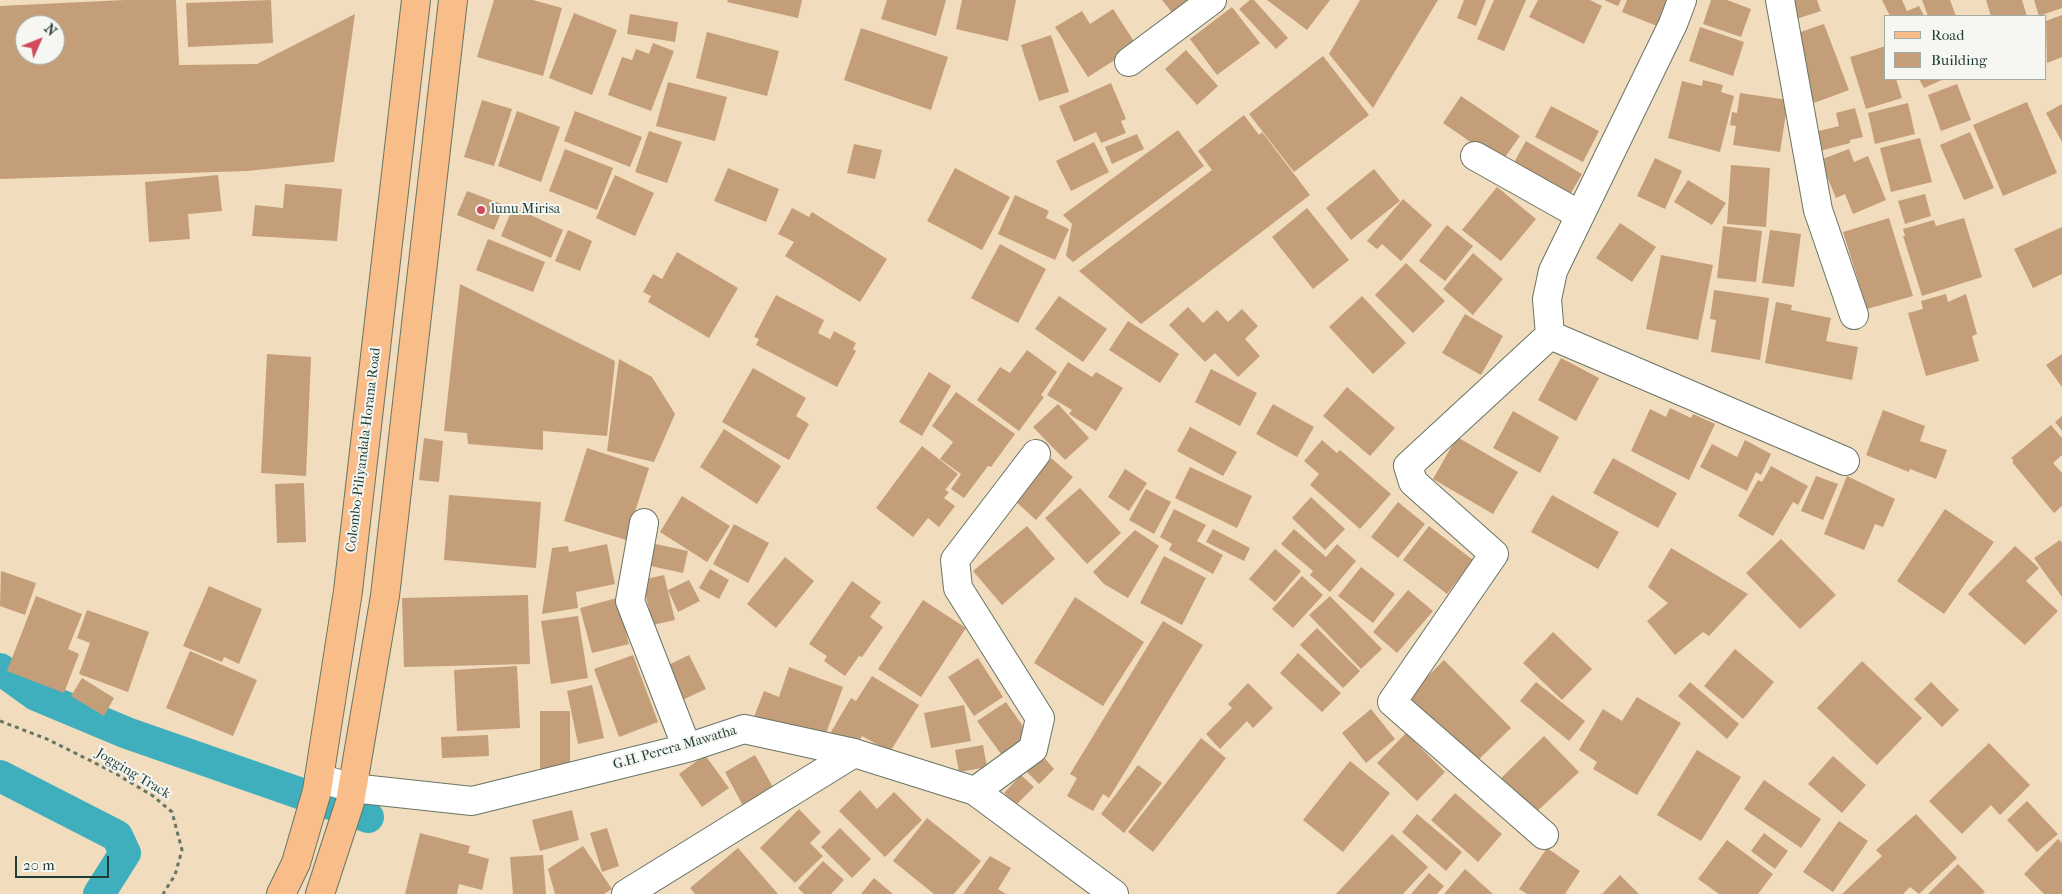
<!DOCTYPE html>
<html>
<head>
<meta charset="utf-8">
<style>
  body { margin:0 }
  #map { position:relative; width:2062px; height:894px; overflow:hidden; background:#f1dcbe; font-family:"IM FELL French Canon",serif }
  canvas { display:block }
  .legend { position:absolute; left:1884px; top:15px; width:162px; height:65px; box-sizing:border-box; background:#f6f6f2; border:1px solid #a0aca6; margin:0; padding:6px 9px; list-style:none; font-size:15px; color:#1f3d34 }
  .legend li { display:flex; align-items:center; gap:10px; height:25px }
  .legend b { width:25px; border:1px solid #a0aca6 }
  .north { position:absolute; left:15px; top:15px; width:50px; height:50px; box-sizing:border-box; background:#f6f6f2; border:1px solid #a0aca6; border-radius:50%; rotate:46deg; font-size:14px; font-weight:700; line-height:20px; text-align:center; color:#1f3d34 }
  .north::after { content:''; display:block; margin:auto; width:18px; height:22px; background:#d1495b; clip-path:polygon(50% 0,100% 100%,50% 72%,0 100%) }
  .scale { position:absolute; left:15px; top:856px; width:94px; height:22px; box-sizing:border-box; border:2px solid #1f3d34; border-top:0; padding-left:6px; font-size:15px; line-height:18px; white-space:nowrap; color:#1f3d34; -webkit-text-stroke:4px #f6f6f2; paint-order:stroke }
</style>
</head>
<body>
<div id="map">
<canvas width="2062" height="894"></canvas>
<ul class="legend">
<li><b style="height:6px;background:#f8bd89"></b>Road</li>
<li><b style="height:14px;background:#c49e79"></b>Building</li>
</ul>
<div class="north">N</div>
<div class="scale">20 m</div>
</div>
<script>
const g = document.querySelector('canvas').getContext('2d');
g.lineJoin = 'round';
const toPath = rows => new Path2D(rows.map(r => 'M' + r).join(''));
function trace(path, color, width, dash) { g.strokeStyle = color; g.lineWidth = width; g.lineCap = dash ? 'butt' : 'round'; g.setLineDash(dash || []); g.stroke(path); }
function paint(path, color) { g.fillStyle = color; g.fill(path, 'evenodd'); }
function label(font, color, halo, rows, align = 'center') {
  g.font = font + ' "IM FELL French Canon",serif'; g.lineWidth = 4; g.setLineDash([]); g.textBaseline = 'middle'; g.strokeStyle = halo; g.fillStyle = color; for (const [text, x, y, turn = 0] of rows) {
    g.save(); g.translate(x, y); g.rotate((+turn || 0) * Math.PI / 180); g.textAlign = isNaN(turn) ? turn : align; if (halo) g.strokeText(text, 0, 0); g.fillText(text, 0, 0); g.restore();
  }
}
const canal = toPath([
  [0,669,36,695,127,733,368,817],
  [0,776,117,836,125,853,99,894]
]);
const building = toPath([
  [125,0,176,0,179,65,257,64,355,14,334,162,247,171,0,179,0,6],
  [25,25,55,25,55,55,25,55],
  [271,0,273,43,188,47,186,3],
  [494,0,533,0,562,8,543,76,477,57],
  [728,0,802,0,798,18,727,2],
  [887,0,946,0,936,36,881,19],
  [962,0,1016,0,1008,41,956,29],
  [1162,0,1194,0,1174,15],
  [1250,0,1254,0,1288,38,1276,49,1239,9],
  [1267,0,1330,0,1307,30],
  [1360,0,1438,0,1373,108,1329,54],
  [1464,0,1486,0,1476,26,1457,18],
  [1494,0,1526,0,1504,51,1477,39],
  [1538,0,1590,0,1602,6,1584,44,1529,17],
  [1604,0,1621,0,1618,6],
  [1627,0,1678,0,1667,30,1622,12],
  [1711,0,1727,0,1751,9,1741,37,1703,24],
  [1787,0,1817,0,1821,11,1793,20],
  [1882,0,1902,0,1907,11,1919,6,1924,16,1890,16],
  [1922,0,1950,0,1956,16,1928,16],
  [1986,0,2022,0,2027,16,1991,16],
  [2034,0,2062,0,2062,8,2039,16],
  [1232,7,1260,43,1217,75,1190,39],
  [1113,9,1137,46,1088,77,1055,27,1082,11,1090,24],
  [574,13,617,30,592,95,549,78],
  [630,14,678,22,675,42,627,34],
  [2062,15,2062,57,2047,63,2046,21],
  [1824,24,1849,90,1814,103,1789,36],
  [1700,27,1744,42,1733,76,1689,61],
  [861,28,948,57,931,110,844,80],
  [707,32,779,51,767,96,696,78],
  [1051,35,1069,92,1039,101,1021,45],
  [653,43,674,51,651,111,608,95,622,57,632,60,636,49,649,54],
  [1886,46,1886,79,1896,79,1902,98,1866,109,1850,57],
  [1186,50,1218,86,1197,105,1165,69],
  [1323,56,1369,115,1294,172,1249,114],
  [1919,79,1944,79,1924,88],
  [1703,80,1723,85,1721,92,1734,96,1720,152,1668,138,1682,81,1702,86],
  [668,82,727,97,715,141,656,126],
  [1111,83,1126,119,1121,121,1126,133,1101,143,1096,132,1074,142,1059,106],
  [1957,84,1971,120,1941,131,1928,95],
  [1740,93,1788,100,1780,152,1733,145,1736,126,1730,125,1732,112,1737,113],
  [1461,96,1520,136,1501,163,1443,123],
  [482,100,512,109,494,166,464,157],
  [2027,102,2057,173,2003,196,1973,125],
  [1908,103,1915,134,1875,144,1868,113],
  [2062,104,2062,142,2046,113],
  [1551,106,1599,131,1583,162,1535,137],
  [1855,108,1863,137,1850,140,1850,143,1820,151,1815,132,1839,126,1836,113],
  [517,111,560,127,541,182,498,166],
  [575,111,642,137,630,167,564,141],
  [1244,115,1259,135,1262,132,1310,195,1141,324,1079,271,1212,170,1198,151],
  [1178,130,1204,166,1073,262,1066,256,1072,224,1063,215],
  [649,131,682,142,667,183,635,172],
  [1970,132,1994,188,1964,200,1940,145],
  [1137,134,1144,149,1112,164,1105,147],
  [1920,138,1932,182,1891,192,1880,148],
  [1526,141,1582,174,1568,198,1512,166],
  [1094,142,1109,172,1071,191,1056,161],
  [854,144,882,150,875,179,847,173],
  [565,149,613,168,597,210,549,191],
  [1849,149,1854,162,1868,156,1886,200,1853,214,1845,194,1836,198,1820,160],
  [1655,158,1682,171,1665,209,1637,196],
  [1731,165,1770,168,1766,227,1727,224],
  [728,168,779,189,766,222,714,201],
  [955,168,1010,197,982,250,927,221],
  [1374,169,1400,201,1351,240,1326,208],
  [218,175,222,211,188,214,190,239,149,242,145,182],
  [615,175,654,193,635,236,596,218],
  [1688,180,1726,203,1712,225,1674,202],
  [285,184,342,189,337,241,252,236,255,205,283,208],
  [1497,187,1536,219,1501,261,1462,230],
  [467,191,504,205,494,230,457,215],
  [1925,194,1931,216,1905,224,1898,201],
  [1015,195,1049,211,1046,218,1069,229,1055,260,998,234],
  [1403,199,1432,225,1401,261,1382,244,1377,249,1367,241],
  [513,207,563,230,551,258,501,236],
  [792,208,809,217,812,212,887,259,860,302,785,256,794,242,778,234],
  [1307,208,1349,260,1313,289,1272,237],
  [1889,218,1913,296,1867,309,1843,232],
  [1964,218,1982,277,1922,296,1903,236,1905,236,1903,229,1934,220,1936,226],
  [1620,223,1656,247,1632,282,1596,258],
  [1447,225,1473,246,1445,281,1419,261],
  [1723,226,1762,231,1756,282,1717,278],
  [2062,227,2062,274,2033,288,2014,249],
  [568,230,592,241,580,271,555,261],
  [1770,230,1801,234,1794,287,1762,283],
  [488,239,545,262,533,292,476,270],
  [1000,244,1046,269,1018,323,971,298],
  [677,252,738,288,709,338,648,302,651,296,643,292,653,274,662,279],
  [1473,253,1503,279,1473,315,1443,289],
  [1661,255,1713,265,1698,340,1646,329],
  [1406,263,1445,301,1413,333,1375,295],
  [460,284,615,361,607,436,543,431,543,450,468,444,467,433,444,431],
  [1714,290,1769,298,1760,360,1711,352,1716,320,1710,319],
  [1946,294,1948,302,1966,294,1977,334,1972,336,1979,361,1926,376,1908,313,1923,309,1921,301],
  [776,295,824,320,818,333,830,339,834,331,856,343,853,349,856,351,837,387,756,345,759,339,754,337],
  [1059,296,1107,329,1083,362,1035,329],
  [1362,296,1406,343,1373,374,1329,327],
  [1776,302,1792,305,1791,310,1831,318,1826,341,1858,347,1852,380,1765,363],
  [1188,307,1203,323,1217,310,1228,322,1242,309,1258,326,1245,339,1260,356,1238,377,1215,353,1205,362,1169,325],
  [1465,314,1503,336,1481,375,1442,353],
  [1128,321,1179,354,1160,383,1109,350],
  [1027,350,1057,372,1041,395,1044,397,1019,431,977,400,1000,367,1010,373],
  [267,354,311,357,306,476,261,473],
  [2062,354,2062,387,2046,365],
  [1561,358,1599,378,1576,421,1538,400],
  [619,359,652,377,675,414,654,462,607,451],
  [1068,362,1092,377,1096,372,1123,388,1096,431,1069,414,1072,410,1047,395],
  [753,368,806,398,796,416,809,424,789,460,722,422],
  [1211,369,1257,393,1240,426,1195,402],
  [929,372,951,386,922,436,899,422],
  [1347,387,1395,428,1370,456,1323,416],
  [956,392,1015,434,991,467,988,466,964,498,951,489,961,474,940,459,953,442,932,426],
  [1058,404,1089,438,1065,460,1033,427],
  [1273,404,1314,427,1297,457,1256,434],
  [1670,408,1691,418,1693,414,1715,424,1689,480,1631,451,1650,409,1666,417],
  [1883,410,1925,426,1920,441,1947,450,1936,479,1910,469,1909,472,1866,455],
  [1513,411,1559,437,1540,473,1493,448],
  [2062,416,2062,431,2055,422],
  [2051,425,2062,438,2062,455,2053,463,2062,473,2062,506,2054,513,2012,462,2014,461,2011,458],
  [1190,427,1237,452,1223,476,1177,451],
  [724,429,781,466,757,504,700,467],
  [1457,437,1518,472,1493,514,1433,479],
  [424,438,443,441,439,482,419,480],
  [1322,440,1337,453,1340,450,1391,494,1360,529,1310,485,1319,474,1304,461],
  [1745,440,1771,454,1761,475,1756,472,1747,491,1700,467,1712,444,1737,457],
  [922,446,958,474,945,490,949,492,944,498,955,506,939,527,928,518,913,537,876,508],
  [587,448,649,468,626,540,564,521],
  [1051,458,1073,477,1036,520,1014,500],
  [1613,458,1677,493,1658,528,1593,493],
  [1771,466,1808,486,1798,505,1793,502,1773,536,1738,516,1758,480,1762,482],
  [1190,467,1252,496,1237,528,1175,498],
  [1125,469,1147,483,1129,511,1108,497],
  [1816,476,1838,484,1823,520,1801,511],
  [1847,476,1895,499,1883,527,1875,524,1864,550,1824,534],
  [304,483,306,542,277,543,275,484],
  [1080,488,1121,533,1087,564,1045,518],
  [1146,489,1171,502,1154,534,1129,520],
  [449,495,541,502,536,568,444,560],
  [1552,495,1619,532,1598,569,1531,532],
  [682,496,730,526,707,562,660,532],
  [1311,497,1345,529,1325,550,1292,518],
  [1398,502,1425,524,1398,558,1371,537],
  [1174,509,1206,525,1197,541,1223,555,1213,574,1169,550,1172,544,1160,537],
  [1945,509,1994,542,1944,614,1897,581],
  [734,524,769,543,748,583,713,564],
  [1027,526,1055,559,1002,605,973,571],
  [1429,526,1473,560,1447,594,1403,560],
  [1213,529,1250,548,1244,561,1206,542],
  [1294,529,1326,557,1337,544,1356,561,1330,592,1310,575,1313,571,1281,544],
  [1135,530,1159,546,1128,598,1104,584,1093,572],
  [1781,539,1836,595,1800,629,1746,573],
  [2060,540,2062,543,2062,597,2034,558],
  [651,543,688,551,683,573,646,565],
  [607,544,615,584,576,592,578,608,542,614,552,548,568,546,569,552],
  [2015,546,2039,568,2026,581,2058,611,2025,645,1968,594],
  [1671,548,1748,594,1709,636,1703,632,1675,655,1647,621,1668,603,1648,587],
  [1275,549,1301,571,1275,602,1249,579],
  [1164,556,1206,578,1182,625,1140,603],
  [785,557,814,581,776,628,747,604],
  [1361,567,1395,594,1373,623,1338,596],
  [710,569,729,580,719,599,699,588],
  [1,571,36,583,25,615,0,606],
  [664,575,675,620,653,625,642,580],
  [1302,576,1323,595,1293,628,1272,609],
  [689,580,700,601,678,612,668,590],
  [852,581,881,602,870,617,883,627,862,657,859,656,845,676,824,661,827,656,809,644],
  [209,586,262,609,239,664,224,657,222,662,183,646],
  [1408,590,1433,611,1397,653,1373,632],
  [528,595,530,664,404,667,402,598],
  [36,596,82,614,68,649,79,654,64,693,7,671],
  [1330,596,1382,649,1361,669,1309,615],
  [1075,597,1144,642,1103,706,1034,663],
  [617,598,629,644,592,653,580,608],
  [923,600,966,628,921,697,878,669],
  [87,610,149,632,128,692,79,674,90,643,77,638],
  [578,616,588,678,551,684,541,621],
  [1163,621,1203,645,1109,798,1103,794,1093,811,1067,796,1077,778,1070,774],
  [1317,628,1360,671,1343,688,1300,645],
  [1553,632,1592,669,1562,700,1523,663],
  [1735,649,1774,682,1743,719,1704,686],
  [190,651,257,680,233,736,166,708],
  [1298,653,1341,693,1322,712,1280,673],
  [633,655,658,722,619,737,594,669],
  [689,655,706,689,676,703,660,669],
  [978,658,1003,697,974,716,948,677],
  [1444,660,1511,728,1470,768,1404,700],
  [1862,661,1922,718,1877,765,1817,708],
  [517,666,520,728,457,731,454,670],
  [789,667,843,687,824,739,754,717,764,691,779,697],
  [872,676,919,705,890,752,862,736,853,752,828,737,851,698,856,701],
  [82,678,114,698,104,716,71,696],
  [1536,682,1585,721,1569,741,1520,701],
  [1690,682,1739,724,1727,739,1678,696],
  [1931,682,1959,710,1942,727,1914,699],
  [1248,683,1273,708,1253,728,1247,721,1220,749,1206,734,1232,708,1228,704],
  [592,685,604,738,578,744,567,691],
  [1637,697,1681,723,1637,795,1593,769,1597,762,1579,750,1603,709,1622,721],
  [1006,702,1029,735,1001,754,977,721],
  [964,705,971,741,931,748,924,713],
  [1371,709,1395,739,1366,763,1342,733],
  [540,711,570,711,570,771,540,770],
  [1406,733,1445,772,1417,801,1377,763],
  [488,735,489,756,442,758,441,737],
  [1544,736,1579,772,1530,818,1496,783],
  [1201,738,1226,758,1153,852,1128,832],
  [1989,743,2030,785,2000,815,1991,805,1962,834,1929,801],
  [983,745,987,767,959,772,955,750],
  [1697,750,1741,777,1701,841,1657,815],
  [1041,754,1054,769,1039,784,1025,770],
  [705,755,729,788,702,807,679,774],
  [755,755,774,789,743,806,725,772],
  [1833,756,1866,785,1842,813,1808,784],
  [1350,761,1390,793,1343,852,1303,820],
  [1138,765,1162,783,1124,833,1101,814],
  [1021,775,1034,787,1016,805,1004,793],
  [1764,780,1821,819,1801,848,1744,809],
  [860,790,877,809,894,792,922,820,885,857,839,811],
  [1455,793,1502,834,1478,862,1431,820],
  [2027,801,2058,834,2037,852,2007,820],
  [799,809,821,832,810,843,823,856,795,883,760,848],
  [572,810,579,840,540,851,532,820],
  [1417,814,1462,852,1446,871,1402,832],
  [1916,814,1957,858,1919,894,1910,887,1903,894,1842,894,1882,856,1876,850],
  [927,818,981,861,954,894,934,894,893,861],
  [1839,821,1868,841,1833,892,1803,872],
  [607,828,619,866,602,872,590,833],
  [840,828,871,859,852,878,821,847],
  [420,833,470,846,468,853,489,859,482,890,459,884,457,894,405,894],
  [1764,833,1788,851,1775,869,1751,851],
  [1392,834,1428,867,1403,894,1336,894],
  [2058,839,2062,843,2062,894,2044,894,2024,874],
  [1727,840,1773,874,1758,894,1719,894,1698,879],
  [583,846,612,889,604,894,555,894,548,869],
  [738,848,778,894,695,894,690,888],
  [1547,848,1580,871,1565,894,1527,894,1519,889],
  [543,855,546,894,513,894,510,857],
  [990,856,1011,868,998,889,1006,894,963,894],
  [823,861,844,880,831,894,804,894,798,888],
  [1958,864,1985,892,1982,894,1928,894],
  [1465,869,1493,894,1444,894],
  [1429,873,1444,886,1437,894,1411,894],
  [1620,875,1639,894,1602,894],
  [874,878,893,894,861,894]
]);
const path = toPath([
  [0,721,47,739,113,772,153,796,172,812,182,850,175,875,163,894]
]);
const minor = toPath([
  [1780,0,1818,210,1854,315],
  [1129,62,1212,0],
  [1475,156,1580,215],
  [1550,335,1845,461],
  [644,523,630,601,687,748],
  [319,778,352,788,472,801,687,748,744,729,854,753,975,791,1114,894],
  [975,791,1033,749,1040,718,958,588,955,560,1036,454],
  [1544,835,1392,702,1494,554,1413,482,1408,466,1550,335,1547,299,1553,271,1673,24,1682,0],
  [626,894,854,753]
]);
const major = toPath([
  [281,894,296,863,317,791,348,591,416,0],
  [320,894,350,802,385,596,453,0]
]);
const markers = [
  [481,210,5,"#d1495b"]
];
const poiNames = [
  ["lunu Mirisa",491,210]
];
const streetNames = [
  ["Colombo-Piliyandala-Horana Road",364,450,-83],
  ["G.H. Perera Mawatha",675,748,-16],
  ["Jogging Track",133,774,31]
];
trace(canal, '#40afbd', 32);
paint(building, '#c49e79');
trace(minor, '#687564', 30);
trace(major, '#687564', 30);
trace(path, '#687564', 3, [4, 4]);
trace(minor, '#fff', 28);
trace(major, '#f8bd89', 28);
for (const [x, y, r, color] of markers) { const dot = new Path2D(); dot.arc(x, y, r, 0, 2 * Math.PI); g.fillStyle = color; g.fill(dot); trace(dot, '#f6f6f2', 2); }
label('14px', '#1f3d34', '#f6f6f2', poiNames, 'left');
label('14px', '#1f3d34', '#f6f6f2', streetNames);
</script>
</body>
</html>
